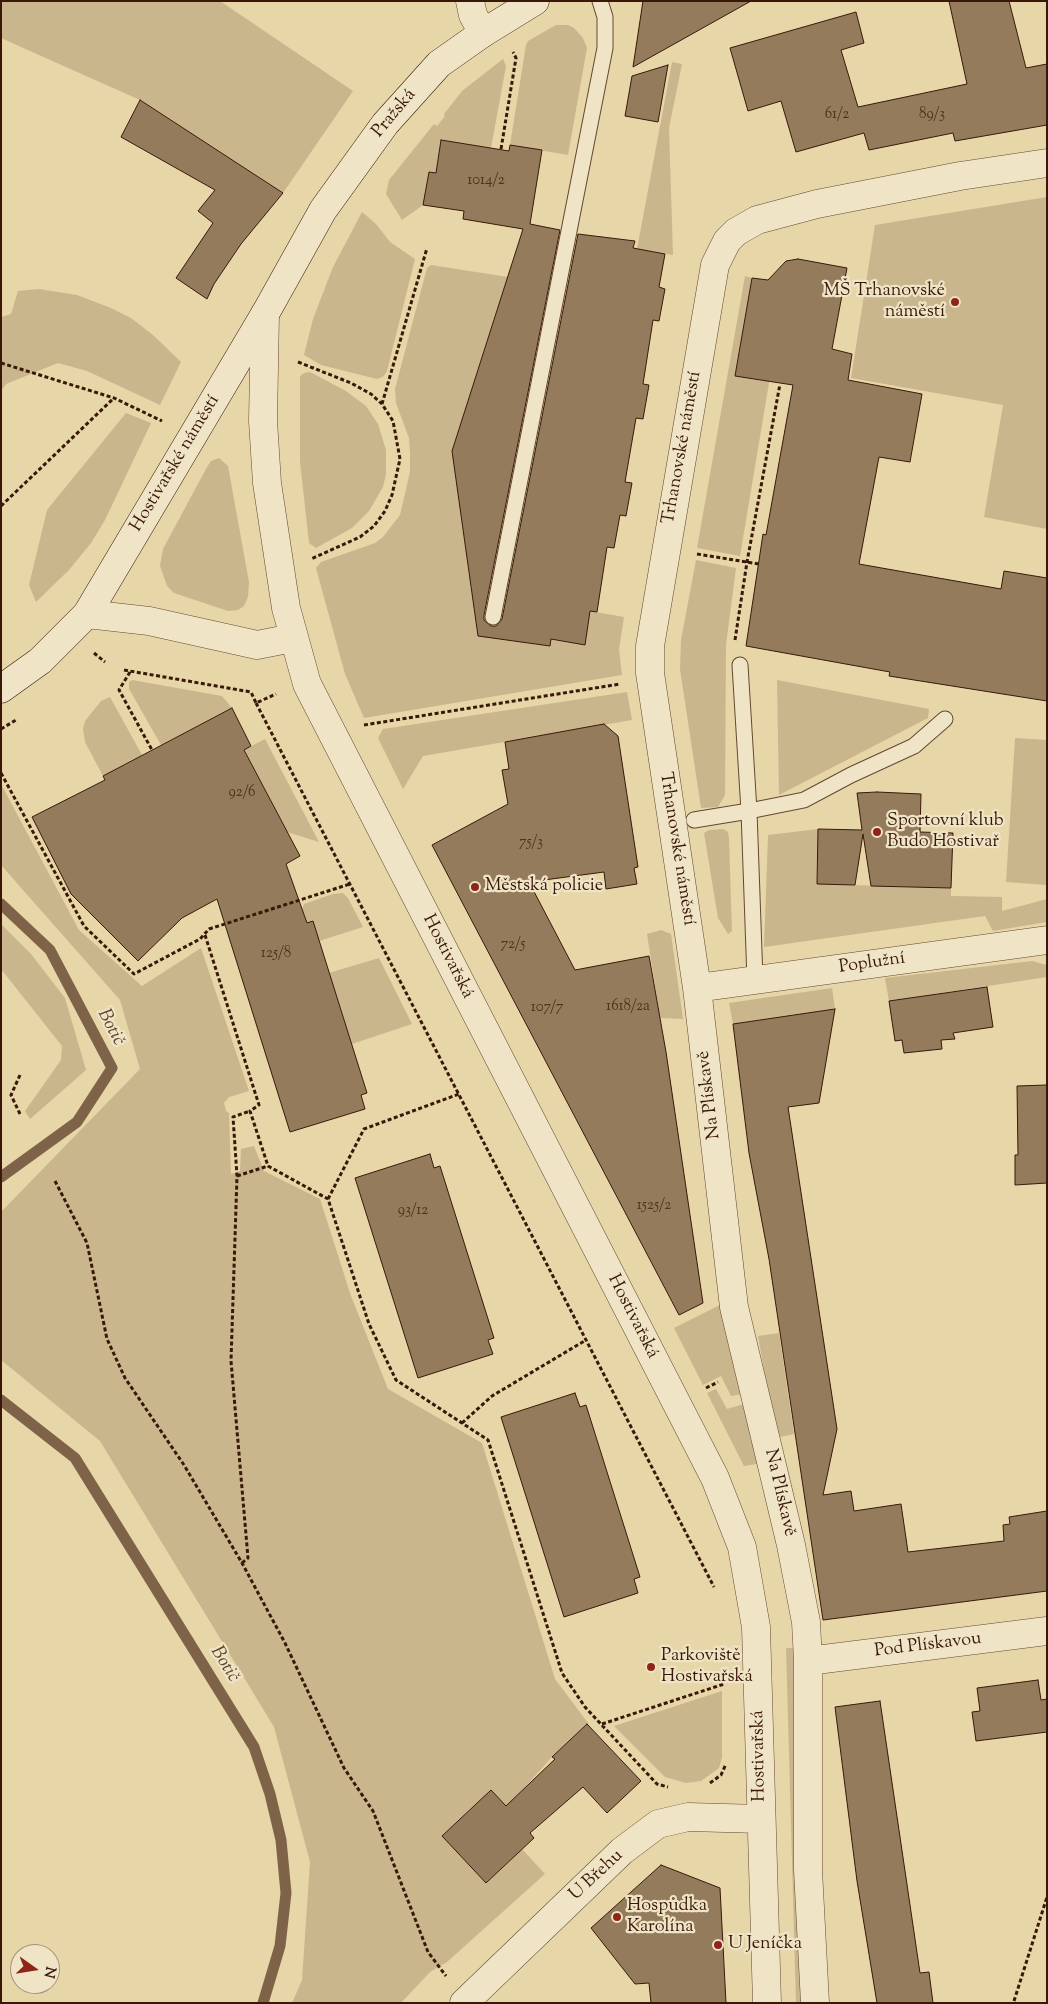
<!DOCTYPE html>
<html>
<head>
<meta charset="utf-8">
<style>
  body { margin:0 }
  #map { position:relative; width:1048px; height:2004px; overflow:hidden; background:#e7d6a8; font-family:"Sorts Mill Goudy",serif }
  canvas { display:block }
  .frame { position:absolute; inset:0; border:2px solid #39180a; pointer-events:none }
  .north { position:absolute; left:10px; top:1944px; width:50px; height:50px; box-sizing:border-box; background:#efe4c6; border:1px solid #a6927b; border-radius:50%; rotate:103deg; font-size:14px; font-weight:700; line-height:20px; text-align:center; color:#39180a }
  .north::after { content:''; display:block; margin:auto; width:18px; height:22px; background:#8f2418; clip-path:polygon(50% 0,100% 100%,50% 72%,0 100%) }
</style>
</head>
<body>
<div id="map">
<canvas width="1048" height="2004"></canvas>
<div class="frame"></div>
<div class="north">N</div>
</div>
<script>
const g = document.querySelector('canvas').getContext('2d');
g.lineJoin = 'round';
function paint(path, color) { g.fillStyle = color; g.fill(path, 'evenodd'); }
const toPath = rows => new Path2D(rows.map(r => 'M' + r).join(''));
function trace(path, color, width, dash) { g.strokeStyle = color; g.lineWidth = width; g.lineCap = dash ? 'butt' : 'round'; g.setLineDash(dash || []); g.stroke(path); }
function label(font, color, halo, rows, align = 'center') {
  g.font = font + ' "Sorts Mill Goudy",serif'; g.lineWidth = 4.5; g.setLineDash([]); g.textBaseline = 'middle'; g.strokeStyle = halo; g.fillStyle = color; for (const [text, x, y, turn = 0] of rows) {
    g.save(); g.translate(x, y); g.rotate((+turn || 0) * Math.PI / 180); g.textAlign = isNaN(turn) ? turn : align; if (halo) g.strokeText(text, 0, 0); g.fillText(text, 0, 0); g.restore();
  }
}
const green = toPath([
  [1,1,220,1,353,91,283,193,140,100,1,38],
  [556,25,568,25,574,28,583,38,587,48,568,155,510,145,526,45,528,41],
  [503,59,506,66,491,148,441,140,436,173,429,172,423,205,402,220,386,194,389,180,434,124,437,126,445,116,444,114,462,91],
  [672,62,682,64,669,128,673,255,637,249],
  [1047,197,1047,529,984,517,1003,405,851,378,875,225],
  [362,212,376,224,390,242,415,259,387,371,383,377,377,379,321,365,304,355,313,319,333,267],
  [431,265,508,277,452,451,478,635,550,646,551,639,585,645,590,611,624,617,619,649,622,675,364,718,345,674,316,568,321,562,375,543,383,537,400,515,410,472,410,454,409,438,396,403,395,389,427,268],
  [745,276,752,278,735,375,760,380,770,377,740,556,697,548],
  [39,289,77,295,111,308,131,318,153,335,181,362,160,405,87,371,58,363,6,384,1,391,1,317,11,314,18,291],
  [310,372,346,391,366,406,378,424,386,450,386,474,383,487,369,511,352,528,316,548,309,543,300,462,300,376,304,373],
  [126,413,151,423,105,520,91,543,69,570,36,602,29,585,47,510],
  [219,458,228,466,249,582,248,597,244,606,238,610,228,611,174,593,167,586,160,566,163,549,207,467,211,461],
  [696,560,736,568,726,645,725,795,718,807,701,808,680,669,681,640],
  [132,680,222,696,232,708,161,745,129,689,129,682],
  [777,680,929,709,928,718,779,795],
  [627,692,632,720,423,756,403,789,378,738,383,729],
  [110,697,142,755,103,776,85,742,83,729,85,721,101,701],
  [1015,738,1047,740,1047,885,1006,882],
  [265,739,319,842,287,832,244,750],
  [1,784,79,930,142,986,201,948,249,1091,229,1097,224,1103,226,1111,229,1113,231,1174,240,1171,241,1149,254,1146,264,1171,320,1199,351,1296,388,1389,482,1443,555,1679,588,1723,552,1757,517,1796,516,1817,491,1791,442,1836,486,1883,522,1849,545,1874,447,1962,430,1972,401,2003,292,2003,302,1980,310,1862,274,1727,100,1441,1,1360,1,1212,140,1069,120,1000,1,865],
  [723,829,728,832,729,838,732,931,728,934,718,918,704,833,709,830],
  [818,829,817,884,951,888,951,896,1002,897,1002,911,1047,899,1047,922,993,931,985,916,764,947,768,835],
  [343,893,348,898,363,927,319,941,307,923,302,909,304,904,333,894],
  [1,924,31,954,65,998,86,1070,30,1119,25,1111,61,1060,62,1046,1,969],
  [661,930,671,934,683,1019,660,1018,647,934],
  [379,958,412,1024,352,1044,329,973],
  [1032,961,1047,965,1047,977,889,1001,885,978],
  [832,988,835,1009,733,1024,729,1003],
  [724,1303,742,1394,731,1396,721,1376,703,1385,674,1328],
  [779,1333,794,1434,776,1438,758,1336],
  [716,1389,727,1409,744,1404,757,1464,744,1466,707,1393],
  [786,1648,798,1648,804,2003,796,2003],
  [722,1691,722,1757,719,1768,701,1781,686,1783,665,1777,614,1726]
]);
const stream = toPath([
  [1,904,50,950,112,1068,77,1122,1,1177],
  [1,1400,75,1458,254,1747,270,1794,281,1840,286,1893,280,1946,263,2003]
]);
const building = toPath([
  [643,1,751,1,633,67,643,1],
  [949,1,1009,1,1026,68,1047,64,1047,125,955,141,953,133,869,150,864,133,796,152,781,101,748,111,730,48,856,12,864,43,841,50,858,107,967,84,949,1],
  [668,65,658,122,625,116,632,76,668,65],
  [140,100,283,193,241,244,214,284,207,299,176,278,213,223,198,211,215,190,121,137,140,100],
  [441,140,509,151,510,145,542,150,530,224,560,230,484,615,484,620,491,626,496,626,502,619,578,234,635,241,633,248,665,254,659,287,665,289,659,321,653,320,643,384,649,385,643,419,636,418,625,482,632,483,626,516,620,515,614,548,607,547,597,612,590,611,585,645,551,639,550,646,478,636,452,451,523,229,463,219,464,211,423,205,429,172,436,173,441,140],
  [798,259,847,268,832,349,852,354,848,380,922,394,910,462,879,457,859,564,1001,589,1004,571,1047,578,1047,701,889,676,890,672,746,646,763,534,766,535,793,385,735,376,752,278,768,280,786,261,798,259],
  [232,708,251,746,244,750,300,856,286,864,307,923,313,921,367,1093,361,1095,365,1109,290,1132,217,899,182,918,138,961,71,894,32,817,105,780,103,776,232,708],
  [604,724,618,736,638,867,634,868,637,884,606,889,604,872,529,882,575,970,649,956,666,1052,703,1303,679,1315,432,845,508,804,502,770,509,769,505,742,604,724],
  [877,792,921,794,920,832,953,833,951,888,871,886,863,834,855,885,817,884,818,829,862,830,857,793,877,792],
  [987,987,993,1027,953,1033,955,1039,941,1040,942,1049,904,1053,902,1040,895,1041,889,1001,987,987],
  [835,1009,819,1103,788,1107,837,1429,823,1495,851,1491,854,1511,901,1504,908,1552,1004,1541,1003,1525,1010,1524,1009,1517,1047,1511,1047,1591,823,1620,769,1259,749,1153,733,1024,835,1009],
  [1047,1085,1047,1183,1015,1185,1015,1155,1018,1155,1017,1086,1047,1085],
  [430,1154,434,1168,440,1166,494,1338,488,1340,493,1354,418,1378,355,1178,430,1154],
  [575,1393,580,1407,586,1405,640,1577,634,1579,638,1593,564,1617,501,1417,575,1393],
  [1038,1680,1041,1700,1047,1699,1047,1732,976,1741,972,1712,980,1711,977,1688,1038,1680],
  [880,1701,920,1973,929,1972,933,2003,877,2003,857,1881,835,1707,880,1701],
  [587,1724,641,1781,607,1813,583,1787,530,1833,534,1838,486,1883,442,1836,491,1790,506,1806,555,1759,552,1757,587,1724],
  [661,1865,720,1888,726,2003,651,2003,649,1983,635,1984,591,1928,661,1865]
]);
const path = toPath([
  [501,149,516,58,513,52],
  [298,362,351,383,371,394,382,404,393,421,400,459,392,495,385,511,374,526,360,537,311,559],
  [1,363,114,398,162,421],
  [382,404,427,248],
  [1,506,114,398],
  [697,554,759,564],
  [735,640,747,562,780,384],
  [94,653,105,662],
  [124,670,251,692,256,703,276,694],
  [130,672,119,690,152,750],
  [256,703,714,1587],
  [364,725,620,684],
  [1,729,16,720],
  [1,773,84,926,134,974,200,939,209,929,350,884],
  [205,935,259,1105,250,1111,268,1166,328,1199,369,1324,396,1380,488,1440,562,1673,585,1707,657,1784,668,1787],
  [20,1075,11,1095,20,1114],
  [237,1176,268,1166],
  [55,1181,87,1243,107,1339,125,1378,184,1465,242,1563,285,1643,344,1768,373,1811,428,1952,446,1976],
  [328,1199,364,1129,459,1094],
  [706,1388,718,1382],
  [462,1423,492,1396,586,1340],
  [242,1563,248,1558,231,1361,237,1176,233,1117,250,1111],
  [602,1724,724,1684],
  [710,1783,721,1775,726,1764],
  [1014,2001,1047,1897]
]);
const service = toPath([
  [493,617,605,48,605,17,600,1],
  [694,820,749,811,740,665],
  [755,980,749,811,804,800,851,775,914,746,945,719]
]);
const minor = toPath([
  [470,1,473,15,483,33],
  [265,314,263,421,267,483,286,608,307,684,715,1478,742,1547,756,1627,767,2003],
  [87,614,149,621,257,645,293,638],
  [697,988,1047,940],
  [808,1661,1047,1631],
  [464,2003,622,1851,658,1824,688,1817,761,1819],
  [815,2003,808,1870,808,1661,806,1622,791,1545,734,1307,697,988,650,673,650,646,715,265,727,241,736,232,757,220,817,204,960,176,1047,163]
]);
const secondary = toPath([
  [1,689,40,661,87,614,265,314,323,210,385,124,439,64,483,33,535,1]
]);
const markers = [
  [955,302,5,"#8f2418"],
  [877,832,5,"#8f2418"],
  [475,887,5,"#8f2418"],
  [651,1667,5,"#8f2418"],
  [617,1917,5,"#8f2418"],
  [718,1945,5,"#8f2418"]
];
const numberNames = [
  ["61/2",837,115],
  ["89/3",932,115],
  ["1014/2",486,181],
  ["92/6",242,793],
  ["75/3",531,843],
  ["72/5",513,945],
  ["125/8",276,954],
  ["1618/2a",628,1007],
  ["107/7",547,1008],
  ["1525/2",654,1206],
  ["93/12",413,1211]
];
const streetNames = [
  ["Pražská",395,114,-50],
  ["Trhanovské náměstí",683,448,-80],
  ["Hostivařské náměstí",176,464,-59],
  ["Trhanovské náměstí",676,849,81],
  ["Hostivařská",447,957,63],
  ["Poplužní",872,964,-8],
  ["Na Plískavě",710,1095,-97],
  ["Hostivařská",632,1317,63],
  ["Na Plískavě",779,1493,77],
  ["Pod Plískavou",928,1646,-7],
  ["Hostivařská",760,1756,-91],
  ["U Břehu",597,1876,-43]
];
const poiNames = [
  ["MŠ Trhanovské",945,292,"right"],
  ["náměstí",945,313,"right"],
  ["Sportovní klub",887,822],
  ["Budo Hostivař",887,843],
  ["Městská policie",485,887],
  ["Parkoviště",661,1657],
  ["Hostivařská",661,1678],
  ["Hospůdka",627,1907],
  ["Karolína",627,1928],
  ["U Jeníčka",728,1945]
];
const waterNames = [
  ["Botič",110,1028,62],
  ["Botič",224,1665,58]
];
paint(green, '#c9b68d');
trace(stream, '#7e6348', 11);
paint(building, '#937b5c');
trace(building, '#39180a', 1);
trace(service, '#644832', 17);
trace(minor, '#644832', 29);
trace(secondary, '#39180a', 29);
trace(path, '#39180a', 3, [4, 2.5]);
trace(service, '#efe4c6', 15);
trace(minor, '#efe4c6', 28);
trace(secondary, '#efe4c6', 28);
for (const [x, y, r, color] of markers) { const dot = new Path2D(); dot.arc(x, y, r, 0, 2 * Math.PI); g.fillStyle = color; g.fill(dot); trace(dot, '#efe4c6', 2); }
label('15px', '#50311e', null, numberNames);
label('18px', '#39180a', '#efe4c6', streetNames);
label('18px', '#39180a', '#efe4c6', poiNames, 'left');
label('italic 19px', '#61442e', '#efe4c6', waterNames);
</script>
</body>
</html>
